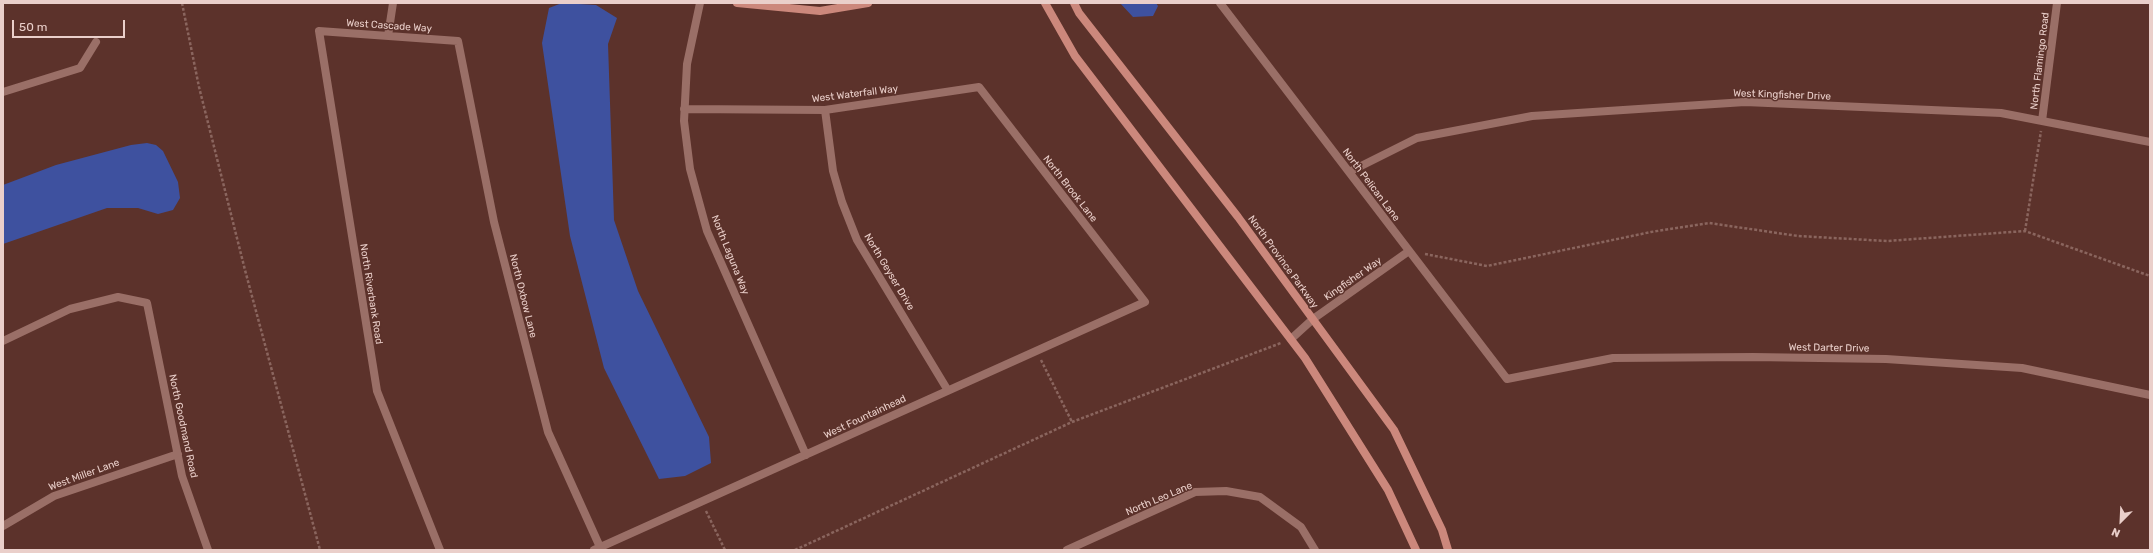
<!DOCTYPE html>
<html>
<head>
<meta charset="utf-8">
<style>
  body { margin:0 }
  #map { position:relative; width:2153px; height:553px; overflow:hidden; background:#5c322b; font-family:Rubik,sans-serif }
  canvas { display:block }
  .frame { position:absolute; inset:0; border:4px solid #eacfca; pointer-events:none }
  .north { position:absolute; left:2101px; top:501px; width:40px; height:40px; -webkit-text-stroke:3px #5c322b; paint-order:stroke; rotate:204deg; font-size:11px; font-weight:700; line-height:16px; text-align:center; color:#eacfca }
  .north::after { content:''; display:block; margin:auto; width:14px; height:18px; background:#eacfca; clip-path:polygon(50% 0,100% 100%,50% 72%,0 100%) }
  .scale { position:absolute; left:12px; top:20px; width:113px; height:18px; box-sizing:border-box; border:2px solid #eacfca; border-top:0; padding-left:5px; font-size:12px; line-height:14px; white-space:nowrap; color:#eacfca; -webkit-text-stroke:3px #5c322b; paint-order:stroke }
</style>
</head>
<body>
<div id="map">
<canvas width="2153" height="553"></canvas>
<div class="frame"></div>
<div class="north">N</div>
<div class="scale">50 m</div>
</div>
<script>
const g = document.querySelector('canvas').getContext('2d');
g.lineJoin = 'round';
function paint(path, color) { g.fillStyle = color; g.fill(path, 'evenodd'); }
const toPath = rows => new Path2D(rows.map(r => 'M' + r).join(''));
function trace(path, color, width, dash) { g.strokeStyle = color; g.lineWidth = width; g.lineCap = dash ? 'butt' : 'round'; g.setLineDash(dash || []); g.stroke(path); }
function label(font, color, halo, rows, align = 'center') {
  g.font = font + ' Rubik,sans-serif'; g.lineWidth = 3; g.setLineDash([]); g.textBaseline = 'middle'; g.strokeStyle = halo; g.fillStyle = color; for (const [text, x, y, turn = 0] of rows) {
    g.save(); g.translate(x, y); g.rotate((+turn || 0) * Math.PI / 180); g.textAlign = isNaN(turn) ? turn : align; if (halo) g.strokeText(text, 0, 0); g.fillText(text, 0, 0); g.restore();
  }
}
const water = toPath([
  [562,3,596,5,617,18,608,44,614,220,638,291,709,437,711,463,685,476,659,479,604,368,570,236,542,43,549,8],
  [1120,3,1156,3,1158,6,1153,16,1133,17],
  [147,143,156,145,163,151,178,182,180,198,173,210,158,214,138,208,107,208,3,244,3,185,56,165,131,145]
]);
const path = toPath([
  [182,3,199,87,245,270,320,550],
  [2025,231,2041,131],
  [1425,254,1487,266,1651,232,1709,223,1798,236,1887,241,2025,231,2150,276],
  [1041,360,1072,422],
  [706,511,725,550],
  [795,550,1072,422,1281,343]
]);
const street = toPath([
  [700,3,687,64,684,121,690,169,707,231,806,455],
  [1220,3,1507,379,1613,358,1753,357,1886,359,2022,368,2150,395],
  [388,36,393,3],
  [3,92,80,68,96,42],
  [825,110,833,171,842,202,857,240,947,389],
  [2042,121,2057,3],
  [1349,172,1417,138,1532,116,1745,102,2001,113,2150,142],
  [1291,339,1313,319,1409,251],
  [3,341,70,309,118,297,147,303,182,476,208,550],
  [3,526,54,496,178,454],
  [440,550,377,391,319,31,458,41,494,222,548,432,600,547],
  [594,550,1145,302,979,87,825,110,684,109],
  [1067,550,1195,492,1226,491,1260,497,1301,527,1315,550]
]);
const secondary = toPath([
  [737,3,820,11,868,3],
  [1045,3,1075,56,1305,358,1388,490,1416,550],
  [1074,3,1079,13,1238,217,1394,430,1442,530,1448,550]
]);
const streetNames = [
  ["West Cascade Way",389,26,4],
  ["North Flamingo Road",2040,61,-83],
  ["West Waterfall Way",855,94,-7],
  ["West Kingfisher Drive",1782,95,2],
  ["North Pelican Lane",1371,185,53],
  ["North Brook Lane",1070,189,52],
  ["North Laguna Way",730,255,68],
  ["North Province Parkway",1283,262,54],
  ["North Geyser Drive",889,272,59],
  ["Kingfisher Way",1353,279,-35],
  ["North Riverbank Road",371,294,81],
  ["North Oxbow Lane",523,296,76],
  ["West Darter Drive",1829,348,1],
  ["West Fountainhead",865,417,-25],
  ["North Goodmand Road",183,426,78],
  ["West Miller Lane",84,475,-20],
  ["North Leo Lane",1159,499,-23]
];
paint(water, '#3e519f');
trace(path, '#8a655e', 2.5, [3, 2]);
trace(street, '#9a6f67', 8);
trace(secondary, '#cc887c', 8);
label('10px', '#eacfca', '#5c322b', streetNames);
</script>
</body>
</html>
